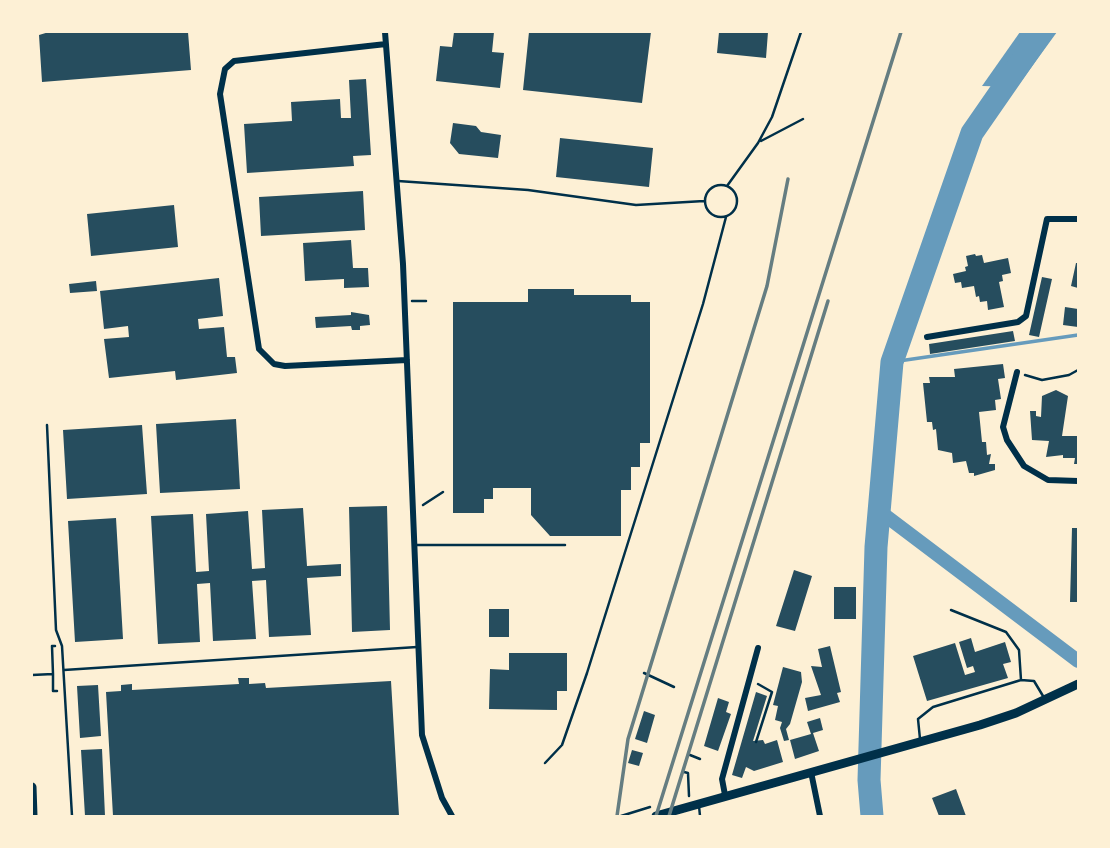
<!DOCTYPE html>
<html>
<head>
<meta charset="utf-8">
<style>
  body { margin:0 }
  #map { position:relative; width:1110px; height:848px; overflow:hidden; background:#fdf0d5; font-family:"Source Sans 3",sans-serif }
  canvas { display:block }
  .frame { position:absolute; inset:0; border:33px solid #fdf0d5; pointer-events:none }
</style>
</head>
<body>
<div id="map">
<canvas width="1110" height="848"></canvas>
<div class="frame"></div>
</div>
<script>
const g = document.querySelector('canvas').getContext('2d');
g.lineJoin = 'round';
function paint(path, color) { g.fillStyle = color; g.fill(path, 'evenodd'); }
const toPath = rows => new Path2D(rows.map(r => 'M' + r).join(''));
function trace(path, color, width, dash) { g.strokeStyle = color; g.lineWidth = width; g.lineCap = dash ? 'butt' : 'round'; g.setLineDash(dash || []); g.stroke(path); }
const water = toPath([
  [1020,32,1057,32,1017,87,982,86]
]);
const stream = toPath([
  [892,362,1078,335]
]);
const canal = toPath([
  [878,510,1078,661]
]);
const river = toPath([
  [872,816,869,780,876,547,892,362,972,133,1042,32]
]);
const building = toPath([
  [49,32,188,32,191,70,42,82,39,35],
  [454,32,494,32,492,52,504,53,500,88,436,81,440,46,452,47],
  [529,32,651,32,642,103,523,90],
  [719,32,768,32,766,58,717,53],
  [366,79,371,155,353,156,354,166,247,173,244,124,292,121,291,102,340,99,341,118,351,118,349,80],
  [453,123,476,126,481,132,501,135,498,158,459,154,450,143],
  [560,138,653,148,649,187,556,177],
  [363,191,365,230,261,236,259,197],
  [174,205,178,247,91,256,87,214],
  [351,240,353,268,368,268,369,287,344,288,344,279,305,281,303,243],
  [975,254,976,256,982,255,984,263,1008,258,1011,273,1002,275,1003,281,999,282,1004,307,988,310,987,301,980,302,979,296,976,297,974,286,962,288,961,282,955,283,953,274,966,271,965,267,968,266,966,256],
  [1076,263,1078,263,1078,288,1071,286],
  [1042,277,1052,279,1039,337,1029,335],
  [219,278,223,316,198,319,199,329,224,327,227,357,235,357,237,373,176,380,175,371,109,378,104,339,129,337,128,326,104,329,100,291],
  [96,281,97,291,70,293,69,284],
  [528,289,574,289,574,295,631,295,631,302,650,302,650,443,640,443,640,467,631,467,631,490,621,490,621,536,550,536,531,515,531,488,493,488,493,499,484,499,484,513,453,513,453,302,528,302],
  [1065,307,1078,309,1078,327,1063,325],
  [351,312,369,315,370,325,360,326,360,330,352,330,351,326,316,328,315,317,351,315],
  [1013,331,1015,341,930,354,929,344],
  [1003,364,1005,378,998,379,1001,399,995,400,996,410,979,412,982,442,986,442,987,455,991,454,989,464,995,464,995,470,974,476,974,473,969,473,966,461,953,463,952,453,938,450,936,429,933,430,932,422,927,422,923,383,930,383,929,377,955,377,954,369],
  [1056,390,1068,396,1062,436,1077,436,1078,464,1074,464,1075,458,1063,458,1063,455,1046,457,1049,441,1032,440,1030,411,1036,411,1036,416,1041,417,1042,396],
  [236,419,240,489,160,493,156,424],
  [142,425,147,494,67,499,63,430],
  [387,506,390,630,352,632,349,507],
  [303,508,307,566,341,564,341,576,307,578,311,635,269,637,266,580,252,581,256,639,213,641,210,583,197,584,200,642,158,644,151,516,193,514,196,572,209,571,206,514,248,511,252,569,265,568,262,510],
  [116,518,123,639,75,642,68,521],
  [1072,528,1078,528,1078,602,1070,602],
  [794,570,812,576,795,631,776,626],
  [834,587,856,587,856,619,834,619],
  [489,609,509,609,509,637,489,637],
  [971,638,975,652,1005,642,1011,662,1003,664,1008,678,927,701,913,656,955,643,965,675,975,672,973,666,967,668,959,642],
  [830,646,841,692,837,693,840,702,808,711,805,698,821,695,811,666,822,667,818,649],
  [509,653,567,653,567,691,557,691,557,710,489,709,490,669,509,670],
  [783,667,801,672,802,682,790,724,786,729,789,740,784,741,780,728,782,722,775,720,778,706,773,705],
  [238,678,249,678,249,684,265,683,266,688,391,681,399,816,113,816,106,692,121,691,121,685,132,684,132,690,239,684],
  [98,685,101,736,80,738,77,686],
  [756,692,767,696,753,741,763,740,765,744,777,740,783,762,754,771,746,767,742,778,732,775],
  [718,698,729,702,726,712,731,714,718,751,704,746],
  [644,711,655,715,647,743,635,739],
  [820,718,823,730,813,733,819,751,795,759,790,740,811,734,807,722],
  [102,749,105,816,85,816,81,750],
  [632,750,643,753,639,766,628,763],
  [956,789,966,816,939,816,932,798]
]);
const path = toPath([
  [412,301,426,301],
  [1025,375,1042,380,1069,375,1078,370],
  [423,505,443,492],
  [644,673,674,687],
  [53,674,52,646,55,646],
  [32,675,53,674,53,691,57,691],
  [756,742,772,692,758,684],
  [690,755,700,759],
  [684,772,688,773,689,796],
  [621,816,650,807]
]);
const service = toPath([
  [761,141,803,119],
  [398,181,528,190,636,205,704,201],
  '705 201a16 16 0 1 1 32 0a16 16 0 1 1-32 0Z',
  [727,186,758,143,772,117,801,32],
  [47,425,56,630,62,646,72,816],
  [415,545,565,545],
  [951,610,1006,632,1019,650,1021,680],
  [64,670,417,647],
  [920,739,918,719,933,707,1021,680,1034,681,1043,696],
  [545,763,562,745,587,673,703,304,726,217],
  [699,806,700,816]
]);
const minor = toPath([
  [385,32,403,264,422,735,442,798,452,816],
  [386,44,234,61,225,69,220,94,259,349,274,364,285,366,407,360],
  [927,337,1018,322,1026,316,1047,219,1078,219],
  [1017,372,1003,427,1007,440,1024,466,1048,480,1078,481],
  [811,772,820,816],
  [725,795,722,779,758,648]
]);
const secondary = toPath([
  [32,787,33,816],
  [656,816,980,725,1016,713,1078,684]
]);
const rail = toPath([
  [617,816,628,739,767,286,788,179],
  [656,816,901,32],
  [669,816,828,301]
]);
paint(water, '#669bbc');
trace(stream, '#669bbc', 3.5);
trace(canal, '#669bbc', 14);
trace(river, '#669bbc', 23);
paint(building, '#264d5e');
trace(path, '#003049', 2.5);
trace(service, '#003049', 2.5);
trace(minor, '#003049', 6);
trace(secondary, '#003049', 9);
trace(rail, '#657d81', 3.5);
</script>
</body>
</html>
